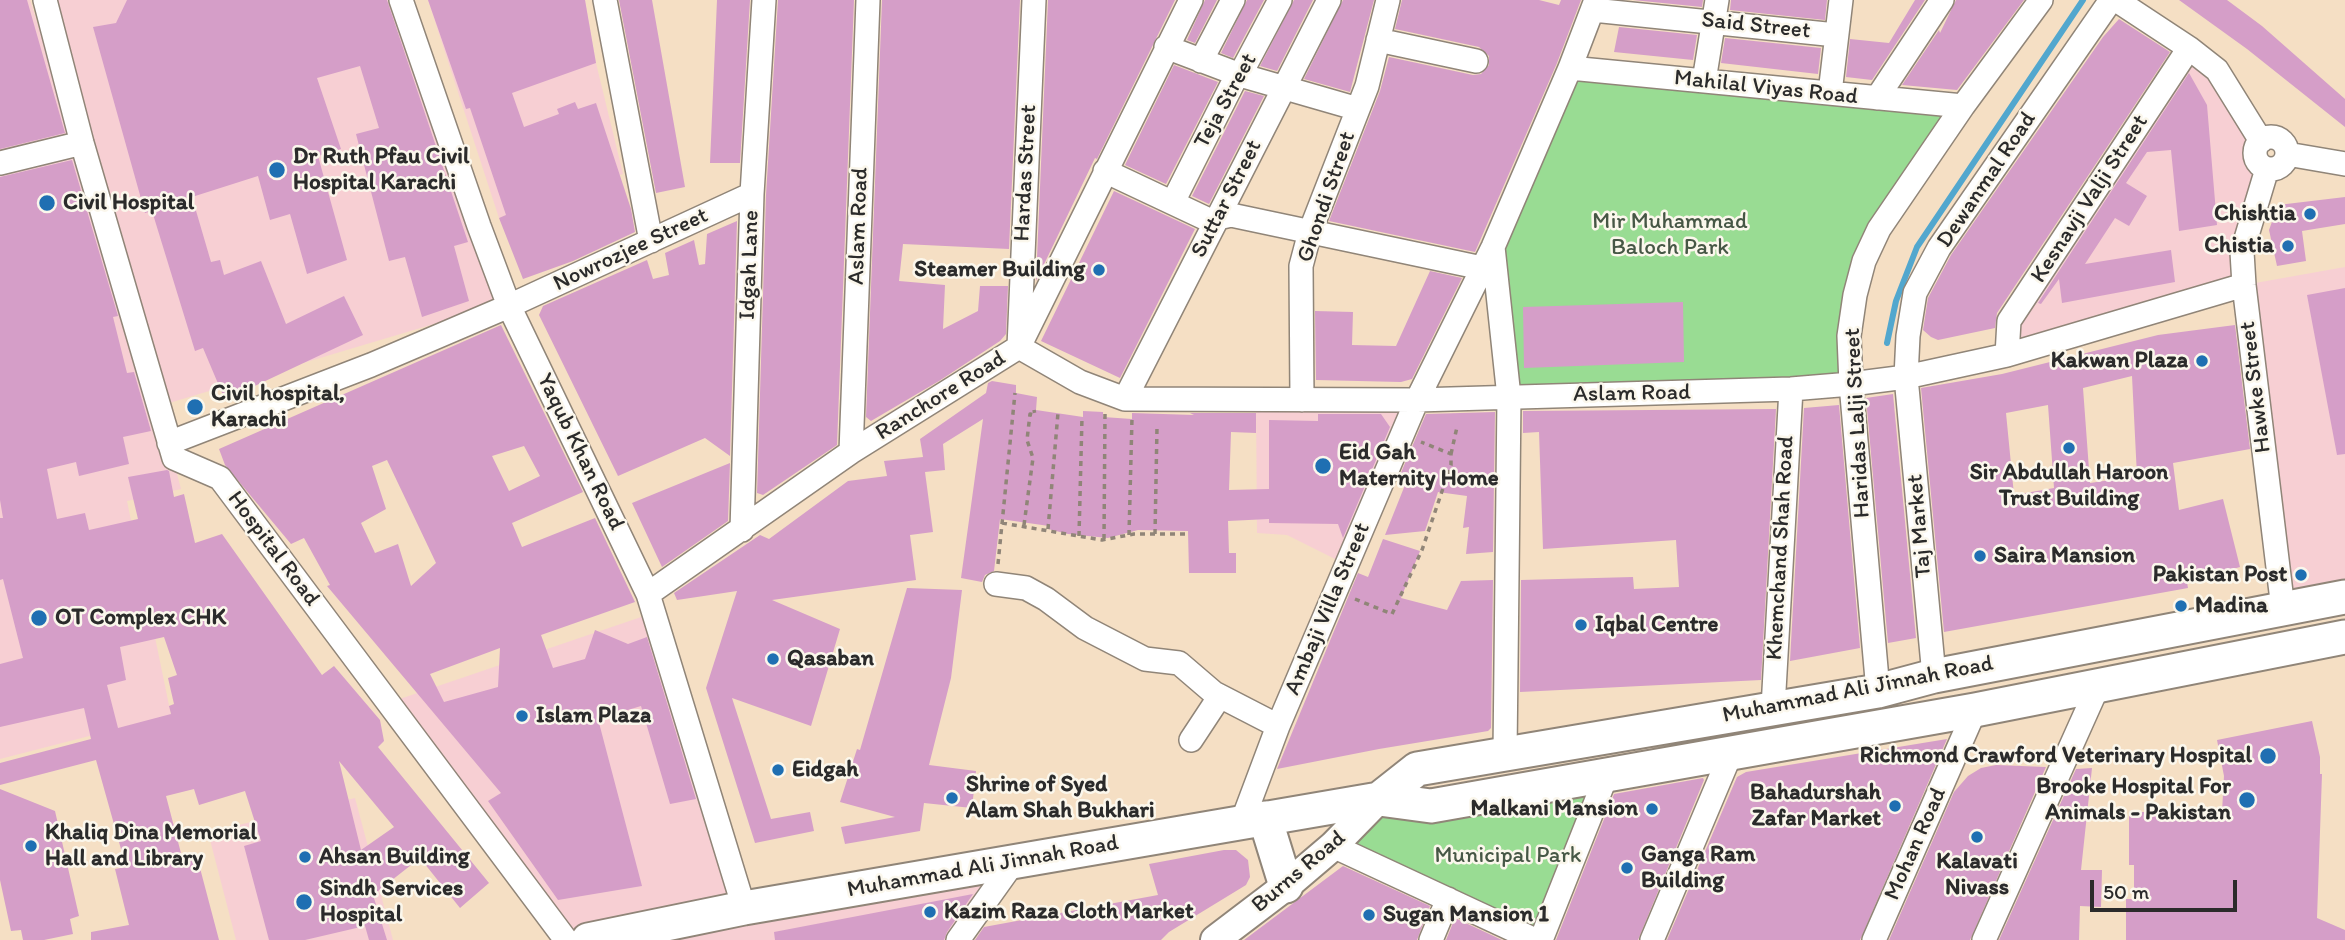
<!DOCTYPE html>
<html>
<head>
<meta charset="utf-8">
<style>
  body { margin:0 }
  #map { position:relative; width:2345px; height:940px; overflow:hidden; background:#f5dfc4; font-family:Itim,sans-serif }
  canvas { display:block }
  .scale { position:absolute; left:2090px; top:880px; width:147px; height:32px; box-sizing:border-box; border:4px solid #2b2b2b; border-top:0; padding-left:9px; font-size:21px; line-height:24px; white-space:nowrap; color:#2b2b2b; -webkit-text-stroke:5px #fbf7ec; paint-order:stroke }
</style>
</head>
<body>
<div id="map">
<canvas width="2345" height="940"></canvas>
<div class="scale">50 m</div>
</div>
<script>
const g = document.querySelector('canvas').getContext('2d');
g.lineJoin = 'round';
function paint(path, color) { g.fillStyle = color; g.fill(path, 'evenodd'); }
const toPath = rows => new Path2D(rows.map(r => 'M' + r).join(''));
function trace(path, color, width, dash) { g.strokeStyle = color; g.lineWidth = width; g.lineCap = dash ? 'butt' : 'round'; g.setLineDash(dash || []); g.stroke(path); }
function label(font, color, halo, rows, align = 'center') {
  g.font = font + ' Itim,sans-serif'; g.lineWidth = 5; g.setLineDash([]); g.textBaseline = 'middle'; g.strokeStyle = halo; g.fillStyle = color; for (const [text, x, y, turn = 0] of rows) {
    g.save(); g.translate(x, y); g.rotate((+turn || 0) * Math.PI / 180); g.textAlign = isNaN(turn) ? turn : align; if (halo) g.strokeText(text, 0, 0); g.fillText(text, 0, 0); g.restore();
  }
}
const built = toPath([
  [0,0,30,0,151,380,47,0,406,0,511,301,159,406,181,489,127,501,171,715,0,759],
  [428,0,585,0,596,63,623,174,499,218],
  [2189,48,2255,149,2258,163,2244,285,2345,267,2345,597,2283,609,2244,285,2007,355,2009,325],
  [1256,399,1417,400,1347,565,1287,535,1257,533],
  [653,613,744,908,1012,863,960,940,566,940,388,703],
  [355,798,393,940,236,940,208,832]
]);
const green = toPath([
  [1570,68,1963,106,1864,261,1851,384,1509,397,1493,246],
  [1607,774,1541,940,1333,846,1379,799]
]);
const stream = toPath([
  [1887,343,1896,301,1917,247,2083,0]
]);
const building = toPath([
  [0,0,27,0,65,133,0,149],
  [127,0,387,0,468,242,454,246,469,301,422,317,405,257,389,261,356,134,379,128,360,66,317,78,341,149,318,156,347,260,307,274,290,214,270,220,258,176,192,197,211,262,220,260,224,275,261,261,286,324,344,296,363,335,225,400,203,348,195,351,152,211,145,213,93,27,116,23],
  [428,0,585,0,596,63,512,93,524,127,559,114,557,109,575,102,578,109,596,103,631,209,635,232,573,261,523,279,499,218,506,215,470,108,466,109],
  [619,0,652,0,685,187,656,193],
  [717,0,750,0,740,163,710,163],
  [778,0,854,0,837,445,763,495,757,493,766,195],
  [882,0,1020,0,1009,249,903,244,899,281,945,285,943,329,978,311,980,286,1008,286,1006,334,1000,341,939,381,871,421,866,417],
  [1048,0,1175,0,1097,159,1095,158,1036,281],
  [1205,0,1217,0,1195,43,1187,40],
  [1247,0,1264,0,1233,58,1221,53],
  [1294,0,1313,0,1277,71,1260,66],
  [1343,0,1374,0,1350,92,1304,79],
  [1402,0,1539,0,1559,5,1561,0,1581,0,1557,63,1475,252,1329,221,1380,91,1389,57,1473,75,1481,74,1489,65,1489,56,1479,47,1395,29],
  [1633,0,1703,0,1702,7],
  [1731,0,1827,0,1825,20,1730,10],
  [1915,0,1925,0,1872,80,1846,77,1850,39,1889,43],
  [1956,0,2024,0,1957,90,1902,85,1939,30,1940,33],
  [2179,0,2227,0,2262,26,2345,99,2345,127,2247,49],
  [2119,19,2170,52,1997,313,1995,328,1938,340,1931,337,1923,330,1928,298,1951,255,2103,37],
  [1619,27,1697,35,1693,60,1614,52],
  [1725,38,1821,48,1818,74,1721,63],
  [1174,65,1218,82,1166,184,1125,165],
  [2189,73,2207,105,2217,225,2179,231,2171,150,2147,152,2126,183,2147,196,2129,226,2115,218,2085,264,2171,250,2175,282,2062,303,2059,279,2041,304,2038,303],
  [1245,91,1264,96,1209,204,1192,196],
  [72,160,118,316,113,317,127,373,134,372,151,431,123,437,129,464,79,476,76,462,47,469,57,519,85,513,89,530,138,519,128,477,167,470,169,471,174,497,184,494,195,543,222,534,322,675,334,666,380,720,384,741,378,747,489,883,460,908,420,858,373,895,387,940,369,940,365,926,305,940,269,940,244,846,261,841,245,791,199,805,194,789,166,796,182,857,196,853,219,940,91,940,91,932,129,925,115,869,126,867,96,760,0,785,0,763,91,739,84,708,0,727,0,664,23,658,3,579,0,580,0,518,3,518,0,500,0,177],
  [164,637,177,675,168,678,174,704,169,706,171,714,118,728,107,685,126,680,120,647],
  [339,761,394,827,361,850],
  [1114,191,1195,229,1120,378,1041,341],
  [2345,197,2345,224,2302,231,2306,261,2277,266,2269,230,2278,205],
  [737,221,730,456,705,438,618,476,539,315,543,306,647,260,653,279,669,275,665,253,694,240,699,265,705,264,707,234],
  [1430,271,1462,278,1412,379,1401,382,1316,380,1315,311,1353,312,1352,345,1396,346],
  [2345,288,2345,454,2337,455,2307,295],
  [1683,302,1684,362,1524,368,1523,307],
  [501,325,583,492,512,523,522,547,595,518,635,602,541,635,553,668,585,659,595,630,628,644,647,637,696,799,670,804,641,706,598,719,642,886,558,900,488,801,501,793,327,586,330,585,304,538,291,544,225,465,219,449],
  [524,446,540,476,509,491,492,456],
  [387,460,436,563,411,586,398,544,375,553,361,523,386,509,372,466],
  [500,648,498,687,444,702,430,674],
  [2235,325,2250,449,2173,463,2179,510,2223,499,2240,567,2187,582,2188,588,1944,632,1921,388,2002,374,2158,335],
  [2132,376,2137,476,2090,483,2083,388],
  [2048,405,2054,488,2014,495,2006,413],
  [992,381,1016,385,1016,393,1037,397,1036,410,1083,417,1083,411,1103,412,1103,417,1132,419,1132,413,1194,415,1190,413,1256,413,1256,433,1231,432,1229,490,1269,489,1269,420,1318,421,1318,414,1381,414,1390,427,1343,538,1338,524,1269,523,1269,519,1228,521,1229,553,1236,553,1236,573,1189,573,1188,531,1138,530,1108,538,1068,534,1048,529,1049,526,1000,519,994,571,985,575,982,582,961,578,983,419,943,444,945,470,925,472,933,532,910,535,916,580,772,600,840,629,811,726,732,698,771,819,810,812,814,831,755,843,706,688,737,591,677,600,674,593,760,535,769,539,848,481,887,476,884,461,923,457,920,439,986,393,988,383],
  [1893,394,1916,638,1888,643,1866,398],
  [1839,405,1860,648,1790,661,1804,408],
  [1776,409,1761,680,1520,692,1521,580,1633,577,1634,589,1679,587,1676,540,1543,549,1539,432,1523,433,1523,411],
  [1495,412,1493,552,1466,554,1469,527,1463,528,1467,496,1438,492,1425,531,1385,535,1405,485,1397,482,1426,414],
  [730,463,728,521,662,567,632,503],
  [1383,539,1420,551,1401,598,1447,610,1461,581,1493,580,1491,728,1488,731,1379,749,1277,769,1358,573,1368,577],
  [907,588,962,590,951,678,929,765,976,771,972,808,924,803,920,831,845,844,841,827,895,817,840,802,857,749,860,750],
  [2312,721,2320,757,2320,774,2322,774,2317,918,2345,930,2345,940,2126,940,2126,899,2134,899,2134,865,2129,865,2129,812,2222,812,2224,776,2217,740],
  [1947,739,1860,940,1667,940,1737,777,1746,772],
  [1996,765,2046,767,1970,940,1889,940,1954,792,1968,776,1981,768],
  [2092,768,2081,870,2102,870,2101,907,2080,906,2079,940,1999,940,2076,769],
  [1703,778,1704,780,1638,940,1556,940,1614,794],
  [0,789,55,811,79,916,70,919,73,934,44,940,23,940,21,930,11,931,0,880],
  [1224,850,1236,850,1248,860,1250,877,1246,885,1169,932,1161,940,975,940,984,927,1158,895,1149,864],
  [1343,866,1430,906,1417,940,1244,940],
  [973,894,947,932,944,940,775,940,774,932],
  [1455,918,1502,940,1446,940]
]);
const path = toPath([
  [1451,454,1457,427],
  [1002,523,1102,540,1134,534,1186,534],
  [1024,525,1033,458,1027,440,1030,414,1035,415,1034,410],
  [1048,529,1058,413],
  [1155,534,1157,427],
  [1129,535,1132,418],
  [1079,536,1082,417],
  [1104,539,1105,413],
  [998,564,1015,393],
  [1355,599,1392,614,1422,550,1451,465,1451,454,1421,442]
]);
const minor = toPath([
  [45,0,82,143,174,458,220,478,566,940],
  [401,0,479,226,509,306,648,594,744,908],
  [605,0,651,241],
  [1034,0,1019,347,1080,382,1125,399,1417,400,1791,389,1851,384,1906,377,2007,355,2244,285],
  [2116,0,2189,48,2217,70,2261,141],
  [1593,10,1836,35],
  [1378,40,1476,61],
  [1166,47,1240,75,1358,109],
  [1201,61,1233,0],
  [1570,68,1963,106],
  [1704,81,1717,0],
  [1830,93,1841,0],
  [1877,98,1942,0],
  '2255 153a16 16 0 1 1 32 0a16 16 0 1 1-32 0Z',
  [2287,154,2345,164],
  [0,163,82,143],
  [2267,169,2242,252,2244,285,2283,609],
  [1105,171,1209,220,1231,215,1482,268],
  [1173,202,1234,81,1240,75,1280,0],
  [1493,247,1509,397,1505,753],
  [2007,355,2009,321,2189,48],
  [1125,399,1329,0],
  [1302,400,1301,266,1310,232,1367,86,1388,0],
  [169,443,371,365,509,306,752,194],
  [851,452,868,0],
  [742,530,752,194,764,0],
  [996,584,1026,588,1046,599,1085,628,1145,659,1179,663,1214,693,1278,726],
  [648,594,851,452,1019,347,1191,0],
  [1934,676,1906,377,1908,336,1915,293,1939,248,2111,0],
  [1878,691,1851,384,1849,336,1855,295,1864,261,1879,229,1963,106,2041,0],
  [1773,708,1791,389],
  [1191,740,1220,696],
  [1242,822,1278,726,1417,400,1493,247,1570,68,1596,0],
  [1333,846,1535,940],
  [958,940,1013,863],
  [1431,940,1448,899],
  [1541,940,1607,774],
  [1652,940,1731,753],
  [1874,940,1975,710],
  [1984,940,2098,686]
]);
const major = toPath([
  [1215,940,1286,886,1333,846,1379,799]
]);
const highway = toPath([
  [1379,799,1417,769,1878,691,1934,676,2345,597],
  [1265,818,1286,886],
  [588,940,744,908,1379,799,1431,806,1975,710,2345,637]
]);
const markers = [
  [277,170,9,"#1f6fb2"],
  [47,203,9,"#1f6fb2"],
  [2310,214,7,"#1f6fb2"],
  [2288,246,7,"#1f6fb2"],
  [1099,270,7,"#1f6fb2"],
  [2202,361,7,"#1f6fb2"],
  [195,407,9,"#1f6fb2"],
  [2069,448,7,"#1f6fb2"],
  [1323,466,9,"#1f6fb2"],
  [1980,556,7,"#1f6fb2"],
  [2301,575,7,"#1f6fb2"],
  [2181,606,7,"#1f6fb2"],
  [39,618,9,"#1f6fb2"],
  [1581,625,7,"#1f6fb2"],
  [773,659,7,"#1f6fb2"],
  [522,716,7,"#1f6fb2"],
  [2268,756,9,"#1f6fb2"],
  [778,770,7,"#1f6fb2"],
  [952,798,7,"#1f6fb2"],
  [2247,800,9,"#1f6fb2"],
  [1895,806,7,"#1f6fb2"],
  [1652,809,7,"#1f6fb2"],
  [1977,837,7,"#1f6fb2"],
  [31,846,7,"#1f6fb2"],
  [305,857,7,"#1f6fb2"],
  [1627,868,7,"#1f6fb2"],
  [304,902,9,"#1f6fb2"],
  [930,912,7,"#1f6fb2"],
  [1369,915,7,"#1f6fb2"]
];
const streetNames = [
  ["Said Street",1756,26,6],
  ["Mahilal Viyas Road",1766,88,6],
  ["Teja Street",1226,101,-61],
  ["Hardas Street",1026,173,-87],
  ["Dewanmal Road",1987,180,-56],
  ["Ghondi Street",1327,197,-71],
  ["Suttar Street",1227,199,-63],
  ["Kesnavji Valji Street",2090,199,-57],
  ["Aslam Road",859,226,-88],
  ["Nowrozjee Street",631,250,-25],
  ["Idgah Lane",750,265,-88],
  ["Hawke Street",2256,387,-97],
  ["Aslam Road",1632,394,-1],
  ["Ranchore Road",941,396,-32],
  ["Haridas Lalji Street",1858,423,-93],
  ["Yaqub Khan Road",580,452,64],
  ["Taj Market",1920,526,-95],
  ["Khemchand Shah Road",1781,548,-87],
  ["Hospital Road",273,549,53],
  ["Ambaji Villa Street",1328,609,-67],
  ["Muhammad Ali Jinnah Road",1858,690,-11],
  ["Mohan Road",1916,844,-66],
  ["Muhammad Ali Jinnah Road",983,867,-10],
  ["Burns Road",1299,872,-40]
];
const poiNames = [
  ["Dr Ruth Pfau Civil",293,157],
  ["Hospital Karachi",293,183],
  ["Civil Hospital",63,203],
  ["Chishtia",2296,214,"right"],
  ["Chistia",2274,246,"right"],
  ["Steamer Building",1085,270,"right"],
  ["Kakwan Plaza",2188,361,"right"],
  ["Civil hospital,",211,394],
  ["Karachi",211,420],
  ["Eid Gah",1339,453],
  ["Maternity Home",1339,479],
  ["Sir Abdullah Haroon",2069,473,"center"],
  ["Trust Building",2069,499,"center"],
  ["Saira Mansion",1994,556],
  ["Pakistan Post",2287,575,"right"],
  ["Madina",2195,606],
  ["OT Complex CHK",55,618],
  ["Iqbal Centre",1595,625],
  ["Qasaban",787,659],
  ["Islam Plaza",536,716],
  ["Richmond Crawford Veterinary Hospital",2252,756,"right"],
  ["Eidgah",792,770],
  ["Shrine of Syed",966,785],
  ["Alam Shah Bukhari",966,811],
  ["Brooke Hospital For",2231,787,"right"],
  ["Animals - Pakistan",2231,813,"right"],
  ["Bahadurshah",1881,793,"right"],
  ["Zafar Market",1881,819,"right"],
  ["Malkani Mansion",1638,809,"right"],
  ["Khaliq Dina Memorial",45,833],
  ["Hall and Library",45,859],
  ["Ganga Ram",1641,855],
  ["Building",1641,881],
  ["Ahsan Building",319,857],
  ["Kalavati",1977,862,"center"],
  ["Nivass",1977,888,"center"],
  ["Sindh Services",320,889],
  ["Hospital",320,915],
  ["Kazim Raza Cloth Market",944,912],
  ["Sugan Mansion 1",1383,915]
];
const parkNames = [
  ["Mir Muhammad",1670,222],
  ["Baloch Park",1670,248],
  ["Municipal Park",1508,856]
];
paint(built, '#f7cfd3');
paint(green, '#99dc93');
trace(stream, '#52a7ce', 6);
paint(building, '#d59ec8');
trace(minor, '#908578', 26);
trace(major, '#908578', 32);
trace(highway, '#908578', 37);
trace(path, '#908578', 3.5, [5, 5]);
trace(minor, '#fff', 23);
trace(major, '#fff', 28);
trace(highway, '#fff', 33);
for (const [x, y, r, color] of markers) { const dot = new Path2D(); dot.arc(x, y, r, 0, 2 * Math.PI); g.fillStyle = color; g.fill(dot); trace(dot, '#fbf7ec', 2.5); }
label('23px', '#2b2b2b', '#fbf7ec', streetNames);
label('bold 23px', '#2b2b2b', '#fbf7ec', poiNames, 'left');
label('23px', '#465745', '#fbf7ec', parkNames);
</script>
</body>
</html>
